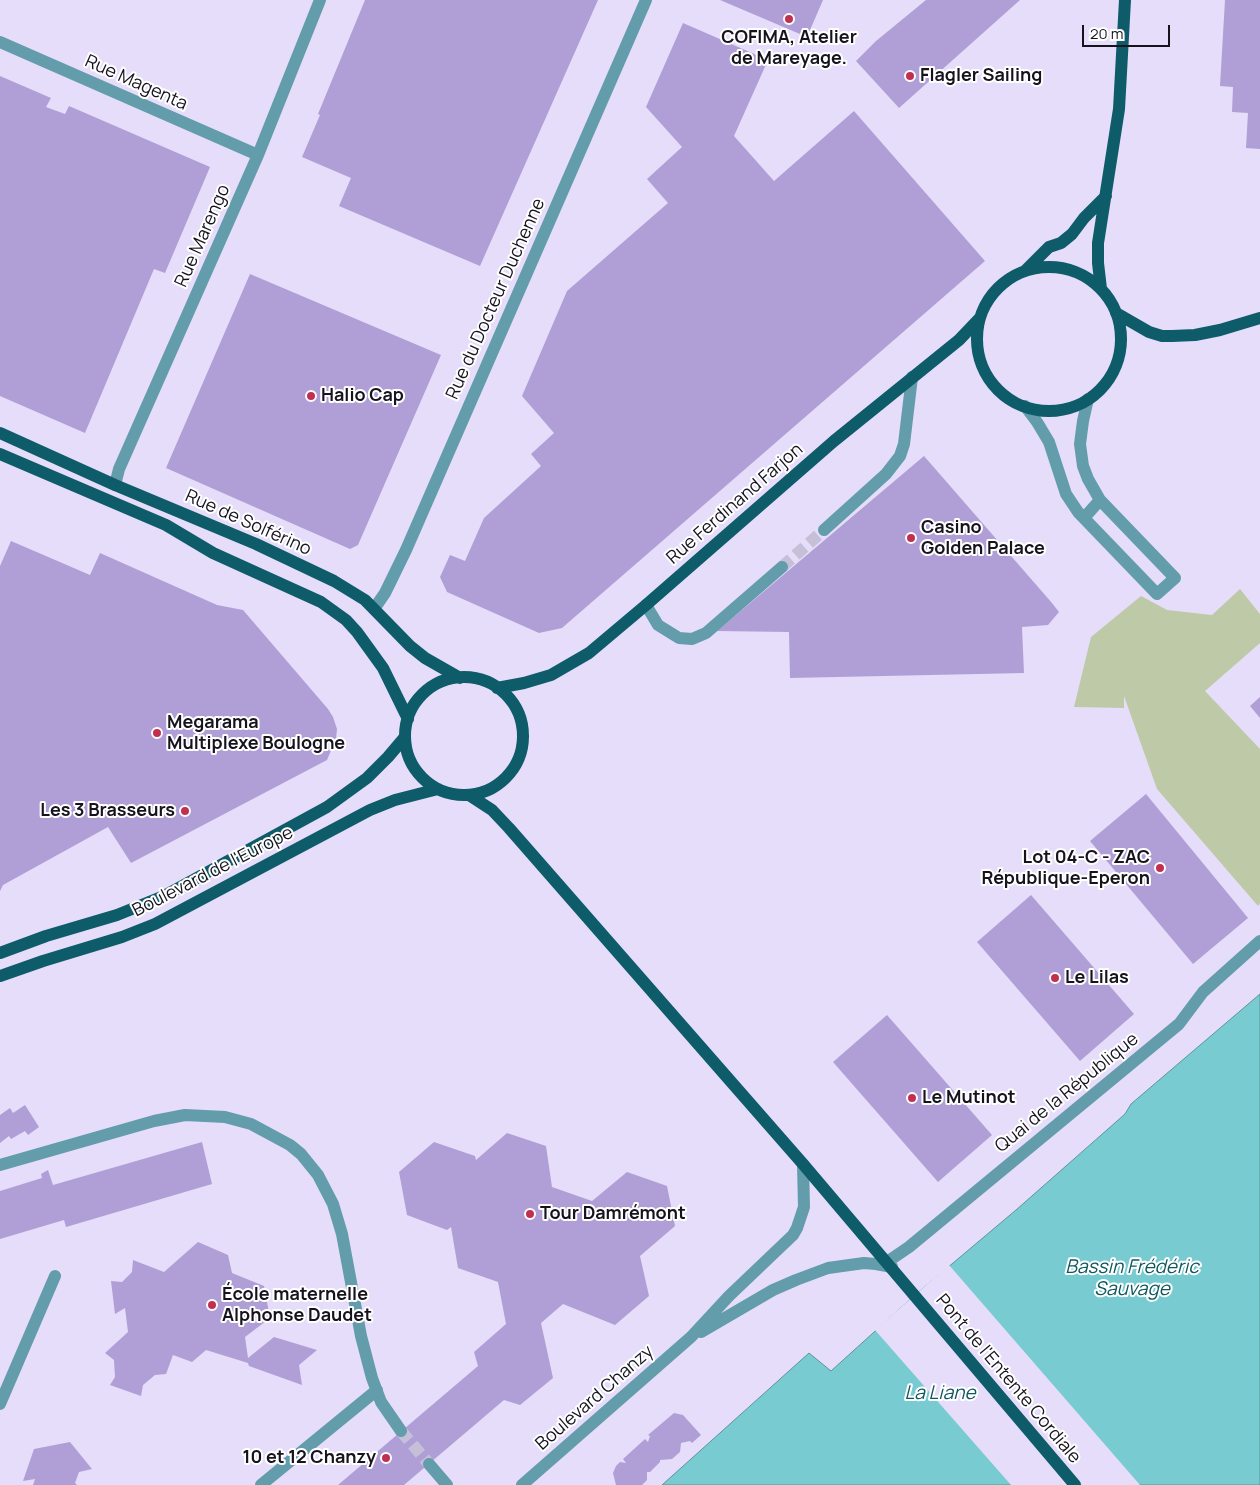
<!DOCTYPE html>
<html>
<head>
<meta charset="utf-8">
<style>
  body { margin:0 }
  #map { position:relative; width:1260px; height:1485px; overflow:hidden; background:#e5ddf9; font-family:Manrope,sans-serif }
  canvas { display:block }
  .scale { position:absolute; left:1082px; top:25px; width:88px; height:22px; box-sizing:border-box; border:2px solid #16131d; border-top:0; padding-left:6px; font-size:15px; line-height:18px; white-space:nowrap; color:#16131d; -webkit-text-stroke:4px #fff; paint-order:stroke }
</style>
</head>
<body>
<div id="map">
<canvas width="1260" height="1485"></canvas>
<div class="scale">20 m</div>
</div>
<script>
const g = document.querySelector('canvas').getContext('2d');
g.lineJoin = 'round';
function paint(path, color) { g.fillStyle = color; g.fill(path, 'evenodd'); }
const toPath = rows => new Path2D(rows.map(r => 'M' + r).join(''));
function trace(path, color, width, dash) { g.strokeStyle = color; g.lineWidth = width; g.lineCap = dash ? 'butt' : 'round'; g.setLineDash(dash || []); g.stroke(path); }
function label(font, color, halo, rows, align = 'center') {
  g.font = font + ' Manrope,sans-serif'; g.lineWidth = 4; g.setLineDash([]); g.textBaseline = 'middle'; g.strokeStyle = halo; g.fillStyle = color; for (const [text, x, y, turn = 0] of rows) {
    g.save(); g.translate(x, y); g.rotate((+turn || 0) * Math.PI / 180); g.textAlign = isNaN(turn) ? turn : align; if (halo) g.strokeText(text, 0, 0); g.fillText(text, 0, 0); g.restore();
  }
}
const green = toPath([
  [1240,589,1260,614,1260,643,1205,691,1260,749,1260,903,1258,906,1157,789,1124,696,1124,708,1074,707,1091,637,1141,596,1167,610,1212,615]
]);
const water = toPath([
  [1260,994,1260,1485,662,1485,809,1353,831,1371,915,1295,1016,1210,1125,1114,1131,1104,1260,994]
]);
const pier = toPath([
  [949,1265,1140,1485,1011,1485,875,1330]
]);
const building = toPath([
  [365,0,598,0,480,266,339,206,351,178,302,157,320,115,318,114],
  [720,0,823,0,807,37],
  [926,0,1020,0,899,108,856,61,876,41],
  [1225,0,1260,0,1260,149,1246,148,1248,113,1232,112,1233,87,1220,86],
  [683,23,768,60,734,136,774,181,854,111,985,261,562,628,539,633,447,592,440,577,450,555,465,561,484,518,541,466,531,454,554,433,522,396,567,291,668,203,647,179,682,147,646,107],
  [0,76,51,98,46,107,65,114,69,106,210,167,165,273,154,269,85,433,0,396],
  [250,274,441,355,358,545,350,549,166,468],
  [924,456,1052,603,1059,612,1048,625,1022,627,1024,673,790,678,789,632,717,631],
  [11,541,90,575,100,553,217,605,243,610,328,709,333,717,337,729,336,739,327,760,131,863,108,827,3,885,0,891,0,566],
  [1260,697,1260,718,1250,706],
  [1146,794,1248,918,1193,964,1090,841],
  [1031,895,1134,1014,1080,1061,977,942],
  [887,1015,992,1135,938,1182,833,1062],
  [25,1105,39,1127,28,1135,25,1131,11,1139,9,1136,0,1143,0,1115,10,1108,13,1113],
  [507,1133,546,1146,552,1187,592,1201,627,1172,667,1186,675,1226,640,1256,649,1296,615,1325,563,1304,541,1323,553,1378,520,1405,504,1400,404,1485,338,1485,478,1366,474,1352,506,1324,498,1282,458,1268,451,1227,447,1230,407,1215,399,1172,434,1142,475,1156,476,1160],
  [202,1142,212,1184,66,1227,64,1220,0,1239,0,1191,42,1178,41,1174,48,1170,53,1185],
  [198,1242,228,1255,232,1273,264,1286,270,1318,245,1337,248,1358,274,1337,317,1350,299,1365,302,1385,249,1366,248,1363,206,1350,192,1362,173,1355,166,1374,155,1375,143,1385,141,1396,110,1385,115,1377,114,1360,105,1353,128,1332,125,1308,115,1314,111,1281,122,1282,132,1272,133,1260,164,1272],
  [674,1413,683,1415,701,1435,692,1443,690,1441,681,1443,680,1452,672,1459,660,1460,660,1462,650,1472,647,1472,647,1480,642,1485,616,1485,613,1473,616,1466,620,1462,626,1463,623,1459,645,1439,648,1442,650,1436,648,1435],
  [70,1442,92,1469,79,1472,75,1483,77,1485,33,1485,35,1479,23,1481,34,1449]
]);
const minorTunnel = toPath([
  [782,567,824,530],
  [401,1431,429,1464]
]);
const minor = toPath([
  [0,42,258,155],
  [1025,406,1037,422,1049,442,1066,494,1078,512,1157,594,1175,578,1100,500,1088,479,1083,466,1080,444,1083,421,1088,399],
  [115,485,119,469,258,155,320,0],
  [1084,518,1100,500],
  [824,530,886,474,900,456,904,444,912,377],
  [646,605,658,625,679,638,692,639,706,633,782,567],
  [374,609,385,593,406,550,646,0],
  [0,1165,154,1121,185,1115,225,1117,251,1124,290,1145,301,1154,318,1175,333,1204,342,1234,361,1336,372,1378,381,1402,401,1431],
  [887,1262,909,1247,1179,1024,1203,992,1260,941],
  [701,1332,773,1290,796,1280,828,1268,864,1263,876,1264,892,1267],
  [0,1404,55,1276],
  [429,1464,447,1485],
  [261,1485,377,1390],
  [522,1485,691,1337,729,1296,793,1235,797,1228,804,1207,803,1164]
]);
const major = toPath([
  '977 339a72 72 0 1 1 144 0a72 72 0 1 1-144 0Z',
  [1026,270,1049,247,1061,243,1072,234,1084,218,1106,196],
  [1101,289,1098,263,1098,243,1119,109,1125,0],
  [1116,313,1149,332,1162,336,1172,336,1195,335,1220,330,1260,318],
  [0,433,115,485,256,544,334,581,365,600,410,646,425,658,460,678],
  [0,454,166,525,213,553,321,602,346,620,357,632,383,668,408,719],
  '405 736a59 59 0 1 1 118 0a59 59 0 1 1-118 0Z',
  [497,688,524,683,551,675,589,653,646,605,834,441,959,340,980,318],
  [469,795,492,810,509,828,803,1164,1075,1485],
  [0,953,46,936,117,915,164,896,327,807,367,778,388,757,405,737],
  [0,976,43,961,122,937,155,924,370,810,395,800,438,789]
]);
const markers = [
  [789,19,5,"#c03051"],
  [910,76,5,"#c03051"],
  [311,396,5,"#c03051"],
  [911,538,5,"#c03051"],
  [157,733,5,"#c03051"],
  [185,811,5,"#c03051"],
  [1160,868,5,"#c03051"],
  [1055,978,5,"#c03051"],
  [912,1098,5,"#c03051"],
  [530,1214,5,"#c03051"],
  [212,1305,5,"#c03051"],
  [386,1458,5,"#c03051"]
];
const poiNames = [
  ["COFIMA, Atelier",789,38,"center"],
  ["de Mareyage.",789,59,"center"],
  ["Flagler Sailing",920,76],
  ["Halio Cap",321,396],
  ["Casino",921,528],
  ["Golden Palace",921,549],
  ["Megarama",167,723],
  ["Multiplexe Boulogne",167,744],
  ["Les 3 Brasseurs",175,811,"right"],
  ["Lot 04-C - ZAC",1150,858,"right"],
  ["République-Eperon",1150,879,"right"],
  ["Le Lilas",1065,978],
  ["Le Mutinot",922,1098],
  ["Tour Damrémont",540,1214],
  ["École maternelle",222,1295],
  ["Alphonse Daudet",222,1316],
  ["10 et 12 Chanzy",376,1458,"right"]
];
const streetNames = [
  ["Rue Magenta",136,83,24],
  ["Rue Marengo",203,236,-66],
  ["Rue du Docteur Duchenne",496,299,-66],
  ["Rue Ferdinand Farjon",735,504,-41],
  ["Rue de Solférino",248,523,24],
  ["Boulevard de l'Europe",213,872,-27],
  ["Quai de la République",1067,1093,-39],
  ["Pont de l'Entente Cordiale",1008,1379,50],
  ["Boulevard Chanzy",595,1398,-41]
];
const waterNames = [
  ["Bassin Frédéric",1132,1268],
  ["Sauvage",1132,1290],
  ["La Liane",940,1394]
];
paint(green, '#becaa7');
paint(water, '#79cbd2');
trace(water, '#5b949c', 1);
paint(pier, '#e5ddf9');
paint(building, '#b09fd6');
trace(minorTunnel, '#c6bfd8', 12, [12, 6]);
trace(minor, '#639caa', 12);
trace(major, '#0e5b69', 12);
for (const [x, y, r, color] of markers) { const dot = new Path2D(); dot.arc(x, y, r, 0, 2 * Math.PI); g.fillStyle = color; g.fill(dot); trace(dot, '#fff', 2); }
label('bold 18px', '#16131d', '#fff', poiNames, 'left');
label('18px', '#16131d', '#fff', streetNames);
label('italic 19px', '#0f585d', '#fff', waterNames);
</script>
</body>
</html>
